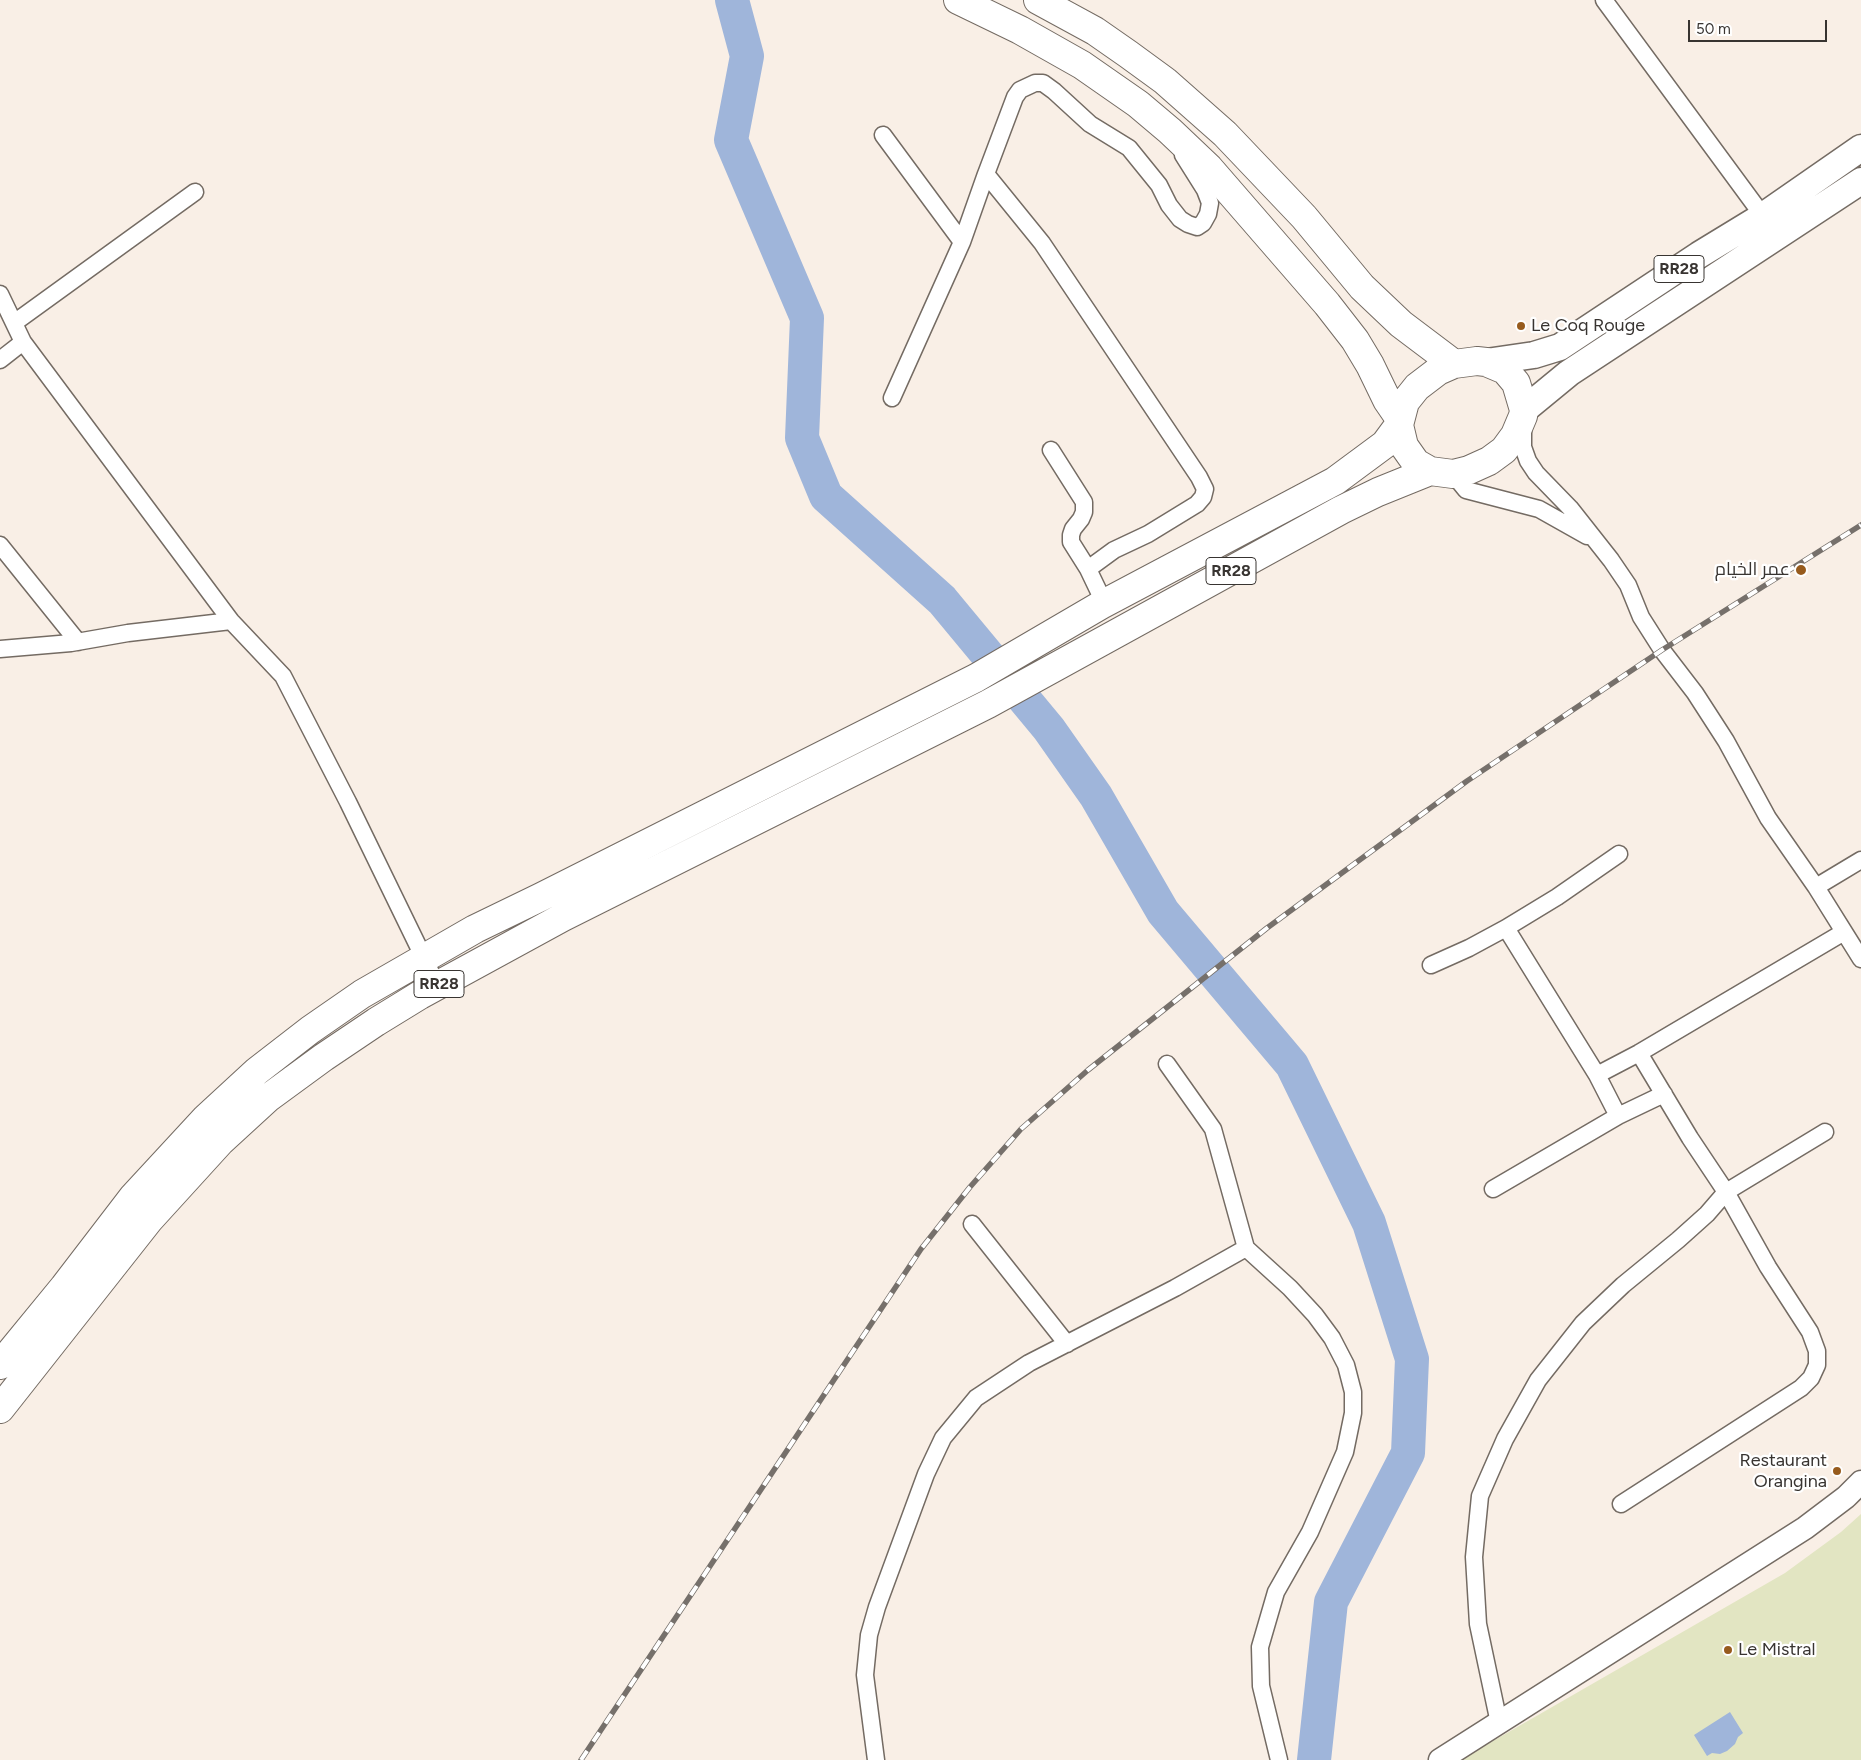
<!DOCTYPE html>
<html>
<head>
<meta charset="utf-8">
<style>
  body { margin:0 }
  #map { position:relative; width:1861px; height:1760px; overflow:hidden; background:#f9efe6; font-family:Figtree,sans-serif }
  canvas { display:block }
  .scale { position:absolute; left:1688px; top:20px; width:139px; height:22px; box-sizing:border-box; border:2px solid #383431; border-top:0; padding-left:6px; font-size:15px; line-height:18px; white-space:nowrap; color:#383431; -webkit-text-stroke:4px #fff; paint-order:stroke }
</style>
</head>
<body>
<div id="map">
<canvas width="1861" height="1760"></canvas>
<div class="scale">50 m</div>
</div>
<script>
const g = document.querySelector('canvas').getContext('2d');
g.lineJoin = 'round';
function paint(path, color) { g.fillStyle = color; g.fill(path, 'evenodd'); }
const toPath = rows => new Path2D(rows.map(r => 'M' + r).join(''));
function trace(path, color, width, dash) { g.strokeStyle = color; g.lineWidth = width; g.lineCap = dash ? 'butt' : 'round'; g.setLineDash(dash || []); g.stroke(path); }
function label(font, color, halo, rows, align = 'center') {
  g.font = font + ' Figtree,Cairo,sans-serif'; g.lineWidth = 4.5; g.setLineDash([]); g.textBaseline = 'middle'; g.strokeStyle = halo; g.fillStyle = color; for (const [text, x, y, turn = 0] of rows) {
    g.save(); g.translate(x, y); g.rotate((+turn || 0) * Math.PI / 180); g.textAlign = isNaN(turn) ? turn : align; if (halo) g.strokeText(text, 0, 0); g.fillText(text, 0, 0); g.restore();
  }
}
const green = toPath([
  [1861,1514,1861,1760,1460,1760,1785,1573,1841,1532]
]);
const water = toPath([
  [1730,1712,1743,1733,1738,1737,1735,1744,1727,1751,1720,1754,1712,1753,1707,1756,1694,1735]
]);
const river = toPath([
  [732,0,747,56,731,140,807,318,802,438,826,496,942,600,1049,729,1096,796,1163,912,1292,1065,1369,1223,1412,1359,1408,1453,1331,1602,1314,1760]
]);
const street = toPath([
  [1604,0,1763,216],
  [883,135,962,242],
  [0,294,23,342,231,621,283,676,348,802,437,985],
  [14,323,195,192],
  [0,360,23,342],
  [892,398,962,242,986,174],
  [1523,426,1523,447,1528,461,1536,473,1570,508,1611,560,1628,585,1641,617,1662,650,1695,693,1726,741,1768,818,1816,887,1861,959],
  [1051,450,1084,502,1084,512,1081,519,1073,529,1071,535,1071,542,1088,569],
  [1453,474,1466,490,1539,509,1587,536],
  [0,545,78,642],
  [1101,605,1099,592,1088,569,1114,550,1148,534,1197,504,1203,497,1205,489,1199,477,1042,243,986,174,1015,97,1020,90,1035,83,1043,83,1054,91,1090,124,1129,148,1159,185,1169,205,1180,219,1188,224,1197,227,1203,223,1208,214,1210,203,1205,190,1183,155],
  [0,649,71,643,128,633,231,621],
  [1816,887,1861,860],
  [1506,928,1597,1075,1618,1116],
  [1431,965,1469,948,1506,928,1557,897,1619,854],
  [1167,1064,1213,1129,1246,1248],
  [1597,1075,1639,1053,1844,932],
  [1493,1189,1618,1116,1664,1094],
  [972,1224,1067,1344],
  [1621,1504,1801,1388,1811,1378,1817,1365,1817,1351,1810,1332,1768,1267,1726,1192,1690,1138,1639,1053],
  [1499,1723,1478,1624,1474,1557,1480,1496,1505,1439,1538,1380,1583,1323,1623,1285,1678,1240,1707,1214,1726,1192,1825,1132],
  [876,1760,865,1675,869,1635,877,1607,926,1474,943,1438,976,1398,1029,1363,1175,1288,1246,1248,1290,1288,1315,1315,1332,1338,1346,1365,1353,1392,1353,1413,1345,1452,1310,1532,1276,1592,1260,1647,1261,1686,1279,1760]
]);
const secondary = toPath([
  [1440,1760,1805,1528,1846,1497,1861,1482]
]);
const primary = toPath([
  [1486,362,1534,355,1560,347,1699,255,1763,216,1861,148],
  [1524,410,1569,373,1861,181]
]);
const highway = toPath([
  [958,0,1020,30,1082,65,1138,104,1170,131,1209,168,1327,304,1355,340,1370,365,1387,400,1400,419],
  [1038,0,1095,31,1128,54,1165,81,1225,134,1304,217,1362,287,1401,324,1454,364],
  [1477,361,1486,362,1505,370,1516,383,1524,410,1523,416,1515,435,1504,450,1489,461,1469,470,1453,474,1430,471,1416,463,1404,446,1399,425,1405,402,1417,387,1438,371,1454,364,1477,361],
  [0,1365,64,1287,133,1197,206,1118,257,1071,310,1030,362,994,475,929,541,897,976,678,1101,605,1335,481,1385,444,1399,425],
  [0,1409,149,1220,220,1142,268,1098,324,1057,376,1022,420,995,563,917,988,704,1341,510,1378,492,1430,471]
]);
const rail = toPath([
  [581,1760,921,1249,970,1187,1021,1129,1088,1070,1267,928,1467,781,1662,650,1861,525]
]);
const markers = [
  [1521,326,5,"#975b1d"],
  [1801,570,6,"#975b1d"],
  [1837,1471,5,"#975b1d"],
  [1728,1650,5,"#975b1d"]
];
const shields = [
  [1679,269,50],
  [1231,571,50],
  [439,984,50]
];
const shieldNames = [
  ["RR28",1679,269],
  ["RR28",1231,571],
  ["RR28",439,984]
];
const poiNames = [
  ["Le Coq Rouge",1531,326],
  ["عمر الخيام",1790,570,"right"],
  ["Restaurant",1827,1461,"right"],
  ["Orangina",1827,1482,"right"],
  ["Le Mistral",1738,1650]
];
paint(green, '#e2e5c2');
paint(water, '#9fb5da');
trace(river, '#9fb5da', 34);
trace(street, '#746b63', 19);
trace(secondary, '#746b63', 25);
trace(primary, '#746b63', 29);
trace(highway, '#746b63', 30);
trace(street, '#fff', 16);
trace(secondary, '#fff', 22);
trace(primary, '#fff', 26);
trace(highway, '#fff', 28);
trace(rail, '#76706b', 5.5);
trace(rail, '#fff', 4, [11]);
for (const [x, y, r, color] of markers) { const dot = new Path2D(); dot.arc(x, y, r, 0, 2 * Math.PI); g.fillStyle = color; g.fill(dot); trace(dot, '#fff', 2); }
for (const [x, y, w] of shields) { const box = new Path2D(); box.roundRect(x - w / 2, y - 13.5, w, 27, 4); g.fillStyle = '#fff'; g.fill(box); trace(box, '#383431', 1); }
label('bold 16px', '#383431', null, shieldNames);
label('18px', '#383431', '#fff', poiNames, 'left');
</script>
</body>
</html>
